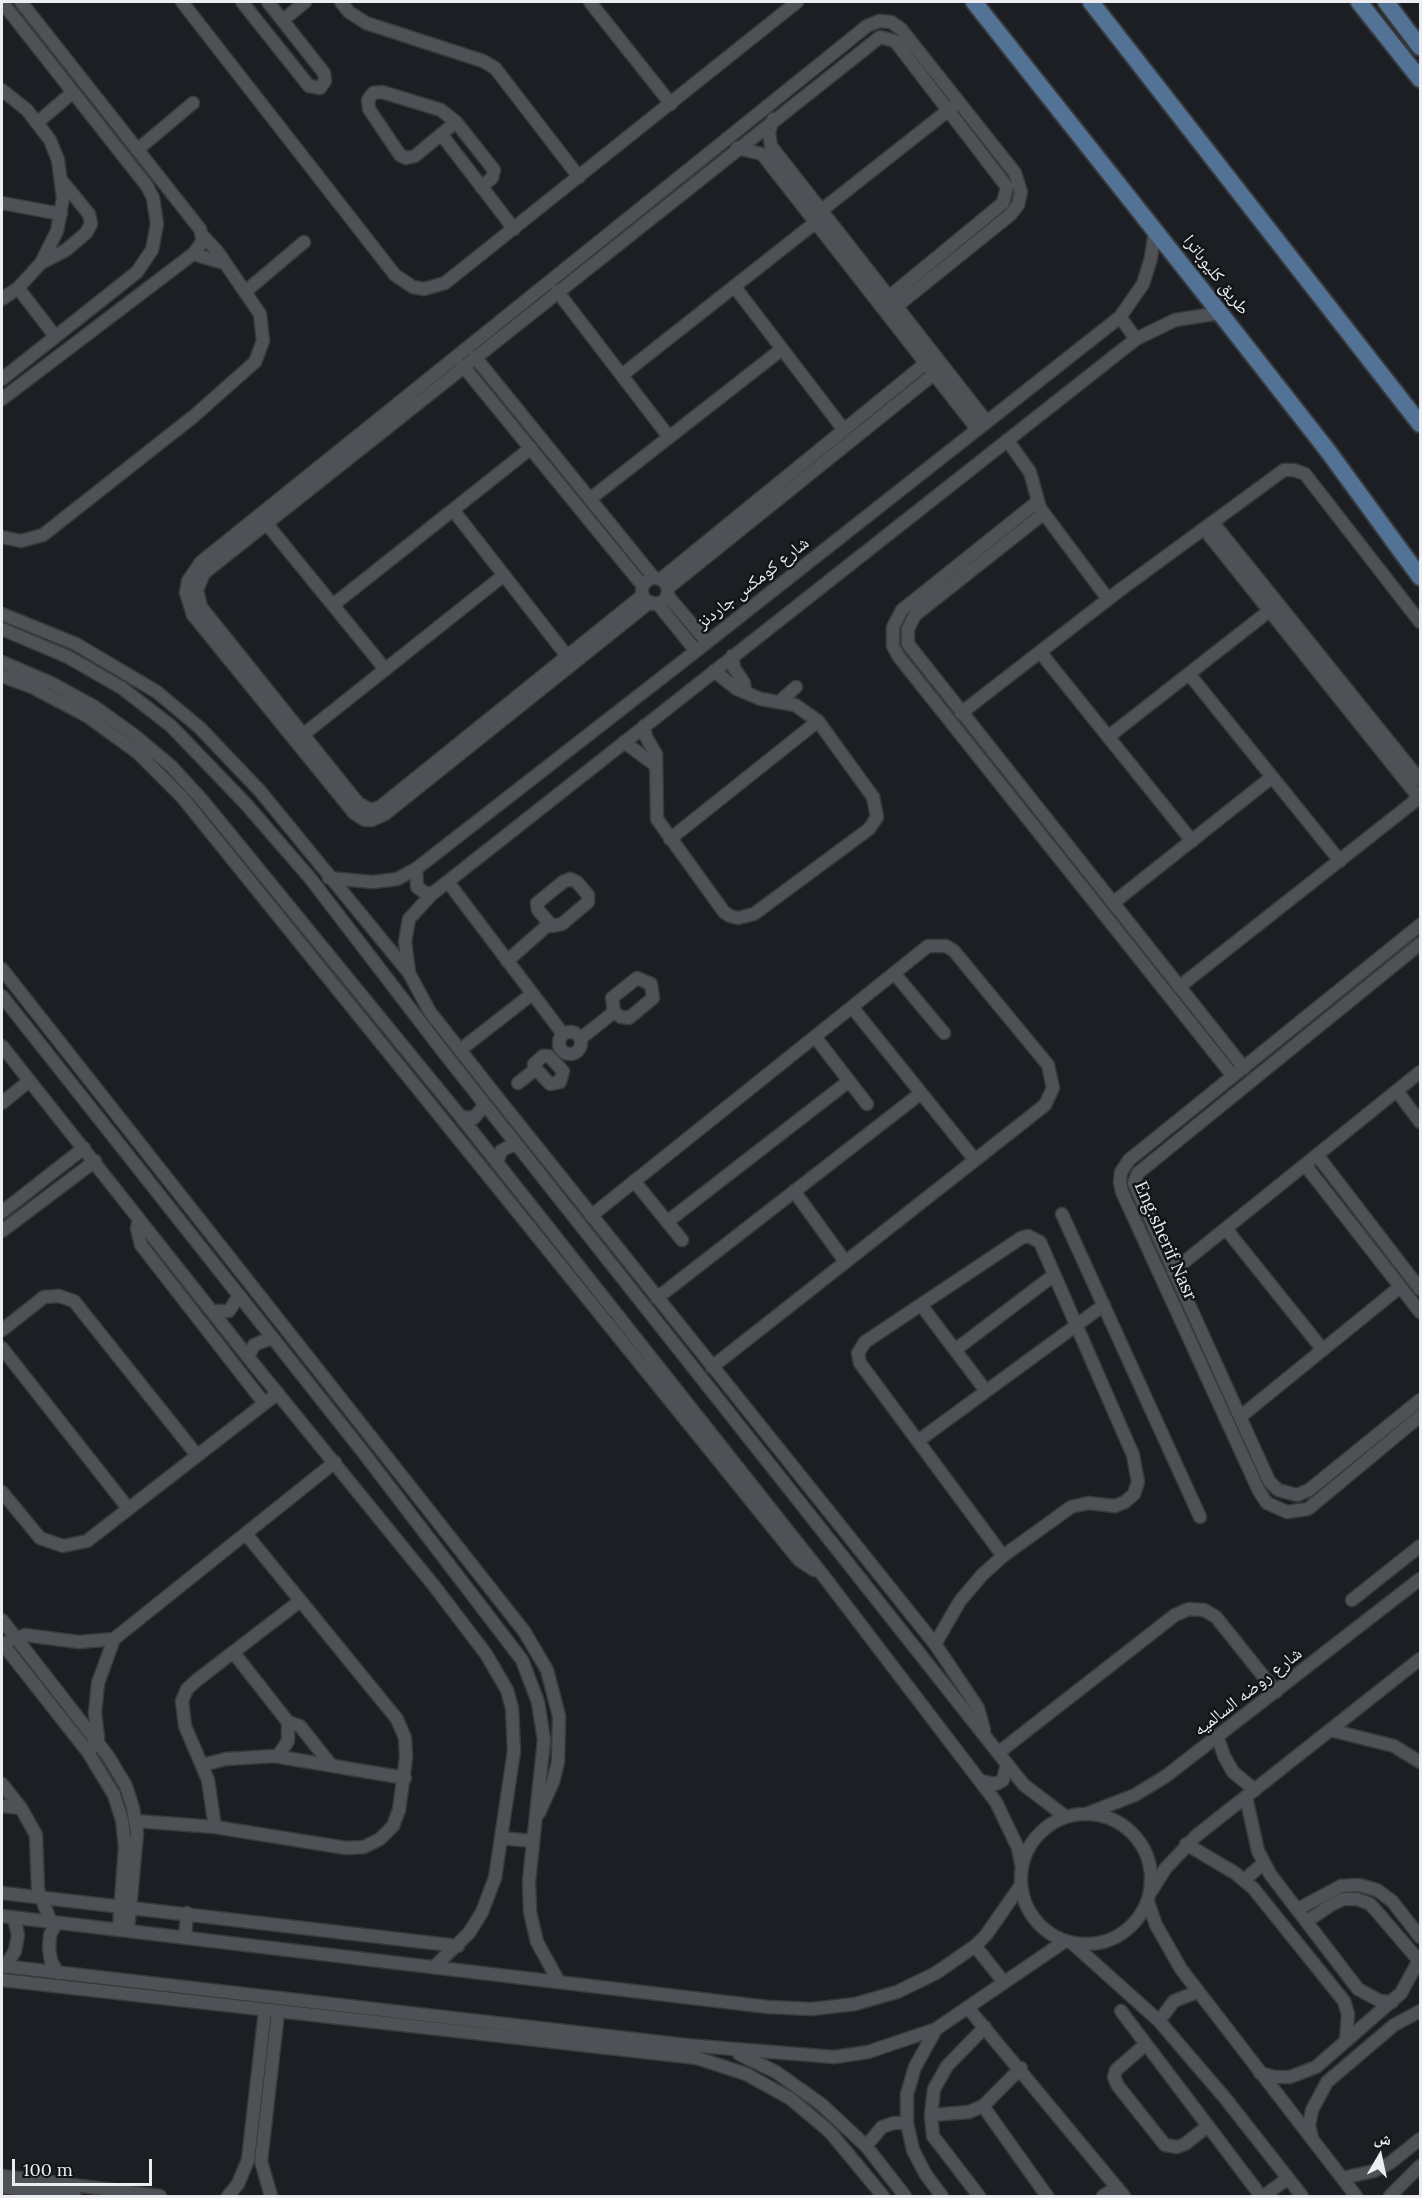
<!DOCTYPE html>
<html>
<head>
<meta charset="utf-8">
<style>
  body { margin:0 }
  #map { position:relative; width:1422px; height:2198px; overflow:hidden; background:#1b1e22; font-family:Lora,"Noto Naskh Arabic",serif }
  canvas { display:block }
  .frame { position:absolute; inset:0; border:3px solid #ebedf0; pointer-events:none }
  .north { position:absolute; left:1350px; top:2126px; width:60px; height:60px; -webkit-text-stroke:4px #121518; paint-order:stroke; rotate:9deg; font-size:16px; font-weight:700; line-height:24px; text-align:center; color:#ebedf0 }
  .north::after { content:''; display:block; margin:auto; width:21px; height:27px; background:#ebedf0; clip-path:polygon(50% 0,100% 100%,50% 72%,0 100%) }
  .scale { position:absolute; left:12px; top:2159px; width:140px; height:27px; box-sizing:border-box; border:3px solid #ebedf0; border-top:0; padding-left:8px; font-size:18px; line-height:21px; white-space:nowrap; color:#ebedf0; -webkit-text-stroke:4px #121518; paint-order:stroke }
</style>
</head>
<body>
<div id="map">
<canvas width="1422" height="2198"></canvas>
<div class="frame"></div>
<div class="north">ش</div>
<div class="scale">100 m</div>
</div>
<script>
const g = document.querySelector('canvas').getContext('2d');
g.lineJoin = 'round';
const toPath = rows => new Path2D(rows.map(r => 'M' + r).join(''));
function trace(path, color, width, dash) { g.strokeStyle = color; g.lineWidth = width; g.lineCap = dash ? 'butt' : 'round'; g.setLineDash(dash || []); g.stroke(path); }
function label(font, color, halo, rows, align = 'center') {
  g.font = font + ' Lora,"Noto Naskh Arabic",serif'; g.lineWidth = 5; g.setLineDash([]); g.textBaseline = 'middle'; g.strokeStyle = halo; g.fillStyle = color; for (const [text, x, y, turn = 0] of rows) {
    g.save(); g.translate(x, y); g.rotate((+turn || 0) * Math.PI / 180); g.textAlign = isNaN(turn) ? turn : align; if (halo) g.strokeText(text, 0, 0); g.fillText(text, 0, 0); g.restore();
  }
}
const minor = toPath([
  [182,2,395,275,413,287,424,289,445,283,797,2],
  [242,2,309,86,320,88,325,81,324,73,268,2],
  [341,2,349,12,366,23,483,61,495,68,579,177],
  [590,2,671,104],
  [283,20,305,2],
  [2,90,27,110,50,140,58,160,63,198,57,231,41,263,18,288,2,299],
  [773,119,769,132,771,146,987,422],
  [38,122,73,92],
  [456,122,441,110,382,92,373,93,368,100,369,109,400,155,406,158,415,156,456,122,494,170,492,178,481,187],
  [441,134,514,229],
  [737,148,762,154,977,429],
  [137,150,193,103],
  [2,203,61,214],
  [818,213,955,105],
  [193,254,224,263],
  [41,263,66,250,86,233,91,224,89,214,62,181],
  [734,286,844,430],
  [18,288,55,336],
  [246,291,304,242],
  [557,291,669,437],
  [1120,317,1136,339],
  [475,357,654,578],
  [463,366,643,586],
  [622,375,816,222],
  [2,379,137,272,152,250,157,224,153,198,147,186,2,2],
  [2,399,193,254,203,241,200,229,21,2],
  [1007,440,1030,472,1040,508,1108,599],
  [590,499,782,349],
  [1037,502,902,610,893,627,893,646,899,657,1233,1076],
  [453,510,567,656],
  [1044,513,915,615,908,629,908,644,1244,1068],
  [266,523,385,669],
  [1214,524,1420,780],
  [1205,530,1420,799],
  [2,537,21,541,43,535,194,416,255,362,263,341,260,314,217,251,203,236],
  '642 591a13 13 0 1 1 26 0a13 13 0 1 1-26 0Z',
  [661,579,926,363],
  [668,588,934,374],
  [643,595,380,807,371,810,358,803,201,607,197,590,204,573,880,37,895,41,1007,187,1003,203,890,296],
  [667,595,707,642],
  [650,602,385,814,372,820,365,820,354,813,193,615,186,593,188,581,201,562,867,26,879,21,891,22,901,29,1015,173,1021,192,1018,205,1010,215,897,306],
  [657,603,696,651],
  [333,605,531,448],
  [2,614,76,644,157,692,200,728,260,791,409,973,430,1012,497,1097,935,1644,978,1708,984,1730],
  [2,629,68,657,122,688,171,726,245,803,310,878,445,1054,1007,1764,1024,1785,1066,1817],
  [1040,652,1192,841],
  [732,656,734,668,744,683,745,692],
  [2,662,53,684,95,707,134,735,171,766,203,801,461,1117,822,1574,996,1802,1018,1848,1022,1868],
  [1189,674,1340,861],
  [2,676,32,687,87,716,138,753,182,797,790,1549,799,1560,814,1570],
  [779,702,796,687],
  [961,713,1120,590,1284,470,1294,470,1305,474,1420,622],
  [644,726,646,737,656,754,657,819,724,912,730,916,738,918,754,914,869,829,877,817,873,797,818,721,795,705,761,699,737,689,714,671],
  [304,734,504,575],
  [1108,737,1269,611],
  [624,742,655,765],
  [670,839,818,721],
  [416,869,417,887,424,892,432,894],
  [329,878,373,882,397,879,416,869,696,651,1120,317,1143,284,1151,258,1155,229],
  [570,879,577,882,588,895,588,902,562,924,552,926,538,910,537,903,563,882,570,879],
  [448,882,563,1034],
  [1113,903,1272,777],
  [1420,925,1129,1160,1121,1172,1120,1182,1122,1192,1259,1491,1267,1503,1287,1512,1308,1509,1420,1416],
  [1420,944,1138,1173,1134,1183,1269,1481,1278,1490,1297,1495,1309,1490,1420,1400],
  [507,961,549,924],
  [2,969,524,1631,547,1670,559,1716,558,1762,553,1782,539,1813],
  [409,972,405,942,409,919,432,894,1136,339,1175,320,1220,313],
  [894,973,944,1033],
  [637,978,651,984,653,998,629,1018,621,1017,614,1012,612,998,637,978],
  [1179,987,1420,797],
  [2,996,363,1452,522,1660,538,1702,544,1740,529,1881,530,1912,537,1942,559,1982],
  [852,1007,975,1160],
  '559 1043a11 11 0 1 1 22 0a11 11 0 1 1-22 0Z',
  [815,1037,867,1104],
  [580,1039,614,1012],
  [2,1046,248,1357,435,1587,486,1654,507,1690,512,1708,514,1751,495,1878,482,1912,469,1933,434,1967],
  [460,1050,532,994],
  [543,1056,549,1056,563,1071,560,1082,550,1084,536,1069,534,1064,543,1056],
  [518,1083,536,1069],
  [1397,1091,1420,1122],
  [2,1103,29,1081],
  [461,1117,474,1118,483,1107,482,1100],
  [1317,1155,1420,1289],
  [497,1163,501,1151,512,1145,519,1147],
  [1305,1165,1420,1312],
  [634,1181,682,1240],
  [794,1191,844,1260],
  [2,1212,84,1148],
  [1062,1214,1200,1517],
  [591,1216,928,946,946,946,954,951,1048,1065,1053,1088,1045,1105,712,1367],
  [139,1219,137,1229,141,1245,264,1403],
  [667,1222,849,1081],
  [1226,1229,1323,1350],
  [2,1231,95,1161],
  [1173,1271,1420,1072],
  [657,1298,921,1093],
  [921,1305,986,1391],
  [213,1311,229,1311,238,1297],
  [2,1330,44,1297,59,1296,74,1301,196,1454],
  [2,1348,128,1508],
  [955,1350,1054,1275],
  [248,1357,254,1345,271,1338],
  [1240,1417,1400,1287],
  [918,1441,1104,1305],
  [2,1492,40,1538,63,1546,87,1541,278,1393],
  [1352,1600,1420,1546],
  [2,1620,108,1756,126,1786,133,1808,137,1833,128,1930],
  [9,1641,25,1635,79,1642,114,1639],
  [2,1643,88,1752,114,1795,122,1820,125,1846,119,1929],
  [935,1644,960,1601,982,1575,1003,1556,1071,1507,1088,1503,1115,1506,1125,1502,1134,1494,1138,1482,1133,1455,1040,1242,1028,1236,1021,1238,865,1342,858,1353,860,1363,1003,1556],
  [233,1652,288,1722,288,1741,278,1756],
  [288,1722,300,1726,331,1765],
  [1330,1730,1394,1746,1420,1762],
  [1218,1738,1224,1756,1233,1772,1255,1790],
  [88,1752,98,1738,95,1713,98,1683,114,1639,335,1462],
  [998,1753,1175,1615,1189,1609,1204,1610,1216,1617,1276,1692],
  [202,1765,226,1759,274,1756,405,1778],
  [981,1781,996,1784,1003,1780,1007,1764],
  [2,1784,21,1808,36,1835,38,1890,51,1922],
  [1246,1797,1258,1851,1270,1874,1358,1989,1380,2001,1392,2002],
  [2,1806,21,1808],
  '1021 1879a65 65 0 1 1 130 0a65 65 0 1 1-130 0Z',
  [1086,1814,1135,1795,1166,1776,1420,1579],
  [135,1821,215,1827,346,1848,364,1847,380,1839,393,1826,399,1810,406,1758,405,1738,397,1719,246,1534],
  [215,1827,208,1780,185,1726,182,1701,187,1689,197,1680,300,1601],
  [501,1838,533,1841],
  [1186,1844,1235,1873,1253,1888,1344,2001,1348,2014,1346,2040],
  [1244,1880,1264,1863],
  [1152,1890,1165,1869,1196,1836,1420,1659],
  [2,1893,458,1946],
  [1148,1902,1156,1925,1181,1969,1356,2196],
  [1298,1909,1341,1886,1359,1885,1377,1890,1392,1901,1420,1937],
  [2,1916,768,2007,812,2009,855,2004,897,1992,936,1973,975,1946,986,1935,1021,1885],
  [1307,1921,1331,1905,1343,1899,1357,1899,1370,1904,1379,1914,1420,1962],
  [56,1923,50,1935,49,1948,51,1961,58,1973],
  [185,1938,187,1913],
  [1072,1943,1159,2021,1225,2098,1302,2196],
  [975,1946,1003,1981],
  [2,1966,686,2045,834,2057,868,2052,936,2029,1065,1941],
  [5,1967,15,1951,18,1935,14,1918],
  [2,1980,697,2058,746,2074,791,2099,830,2132,883,2196],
  [968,2008,1124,2196],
  [1121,2011,1261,2196],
  [1159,2021,1174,2001,1197,1992],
  [936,2029,915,2067,907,2094,907,2123,913,2150,926,2175,942,2196],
  [1146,2044,1116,2070,1114,2077,1118,2086,1165,2145,1177,2147,1185,2144,1208,2126],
  [739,2054,776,2072,821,2104,866,2146,905,2196],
  [1260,2073,1275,2077,1290,2077,1316,2067,1401,1993,1419,1960],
  [983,2106,1047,2196],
  [931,2115,969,2112,983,2106,1021,2068],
  [1312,2138,1309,2125,1312,2110,1327,2082,1394,2025,1420,2011],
  [866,2146,882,2127,894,2123,907,2123],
  [2,2176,160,2196],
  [1342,2178,1374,2171,1390,2163,1420,2139],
  [2,2187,75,2196],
  [228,2196,238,2184,248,2160,265,2011],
  [271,2196,261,2161,278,2012],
  [979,2196,933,2136,931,2115,934,2089,947,2066,985,2027],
  [1103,2196,1117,2187],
  [1264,2196,1288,2178],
  [1390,2196,1420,2166]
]);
const major = toPath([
  [974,2,1220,313,1328,451,1420,577],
  [1091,2,1420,424],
  [1359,2,1420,79],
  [1386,2,1420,47]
]);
const streetNames = [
  ["طريق كليوباترا",1216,275,52],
  ["شارع كومكس جاردنز",753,583,-38],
  ["Eng.sherif Nasr",1165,1241,66],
  ["شارع روضه السالميه",1248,1692,-38]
];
trace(minor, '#383a3d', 15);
trace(major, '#383a3d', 20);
trace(minor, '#4e5256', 12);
trace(major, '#537396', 16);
label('18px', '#ebedf0', '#121518', streetNames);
</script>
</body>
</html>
